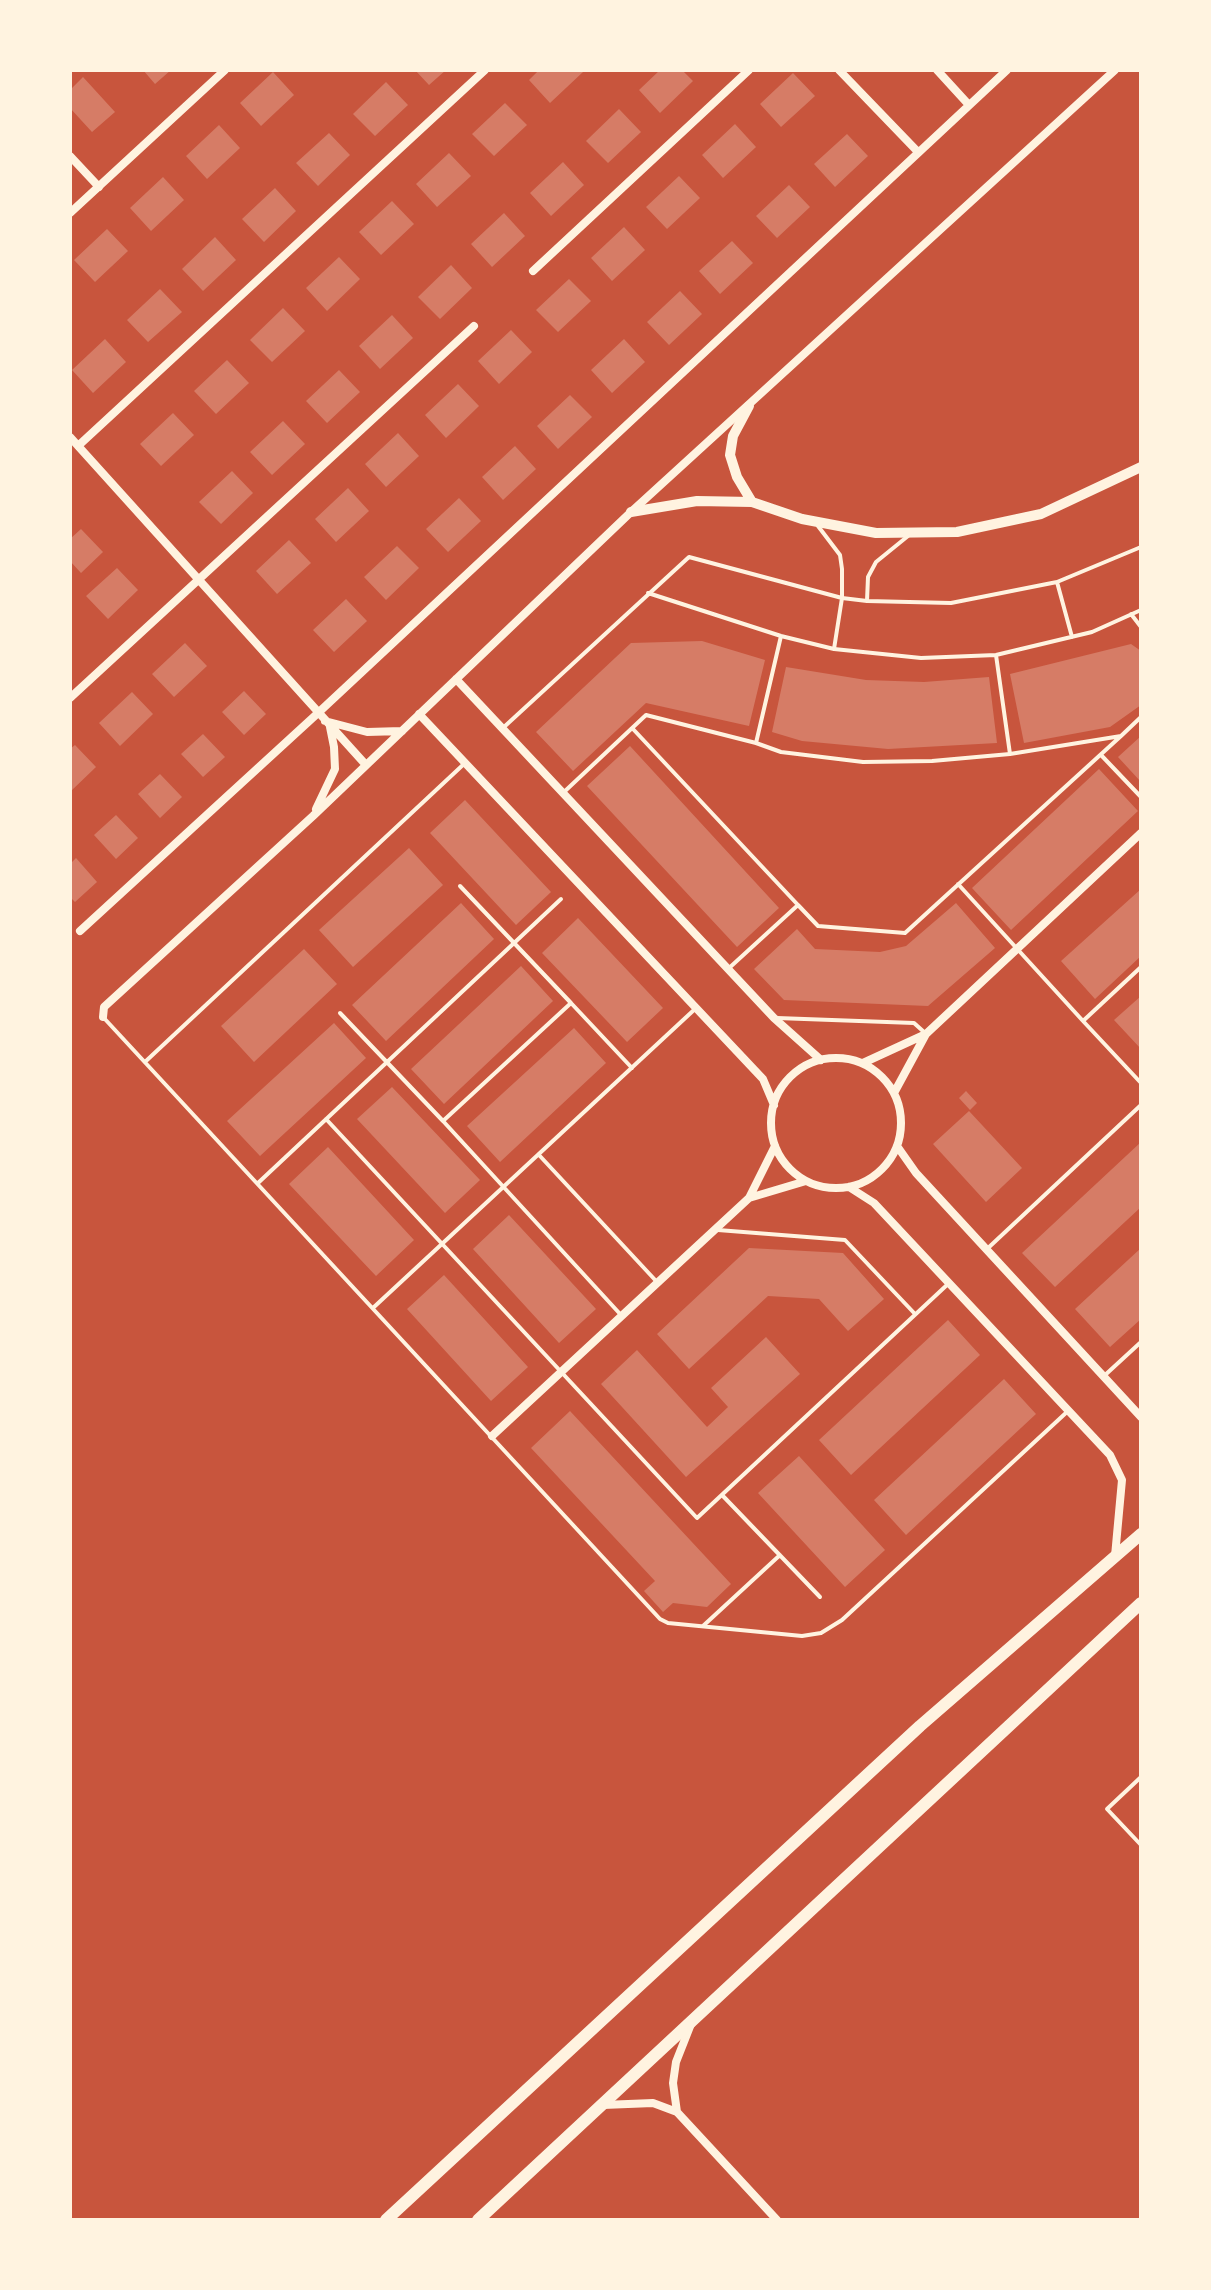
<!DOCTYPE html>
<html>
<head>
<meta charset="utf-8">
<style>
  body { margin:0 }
  #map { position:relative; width:1211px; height:2290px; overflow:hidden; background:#c8553d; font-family:"Times New Roman",serif }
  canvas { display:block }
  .frame { position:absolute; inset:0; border:72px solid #fff3e0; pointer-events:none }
</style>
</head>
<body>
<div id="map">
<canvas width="1211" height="2290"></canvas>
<div class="frame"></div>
</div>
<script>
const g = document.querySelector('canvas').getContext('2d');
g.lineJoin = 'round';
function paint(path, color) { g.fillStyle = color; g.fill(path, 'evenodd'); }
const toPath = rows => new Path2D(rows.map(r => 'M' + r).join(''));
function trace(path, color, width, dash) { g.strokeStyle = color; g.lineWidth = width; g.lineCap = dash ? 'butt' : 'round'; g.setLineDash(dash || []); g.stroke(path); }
const building = toPath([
  [143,70,171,70,155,84],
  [415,70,446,70,429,85],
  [539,70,581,70,583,72,550,103,529,80],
  [660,70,682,70,693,81,660,113,639,90],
  [273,72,294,95,261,126,240,103],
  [793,73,815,96,781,127,760,104],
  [83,77,115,112,92,132,70,108,70,90],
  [386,82,408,105,375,136,353,114],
  [505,103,527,125,494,156,472,134],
  [619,109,641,132,608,163,586,141],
  [735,124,756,147,723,178,702,155],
  [219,125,240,148,207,179,186,156],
  [329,133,350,155,318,186,296,163],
  [847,134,868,156,835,187,814,164],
  [449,153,471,176,437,207,416,184],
  [563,162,584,185,551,216,530,193],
  [679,176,700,198,667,229,646,207],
  [163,177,184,200,151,231,130,208],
  [789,185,810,207,777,238,756,216],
  [275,188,296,211,264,242,242,219],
  [392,201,414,224,381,255,359,232],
  [504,213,525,236,492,267,471,244],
  [624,227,645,250,612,281,591,258],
  [107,229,128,251,95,282,74,260],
  [215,237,236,260,203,291,182,269],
  [732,241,753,263,720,294,699,271],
  [339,257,360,279,327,311,306,288],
  [451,265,472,288,440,319,418,297],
  [569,279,591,301,558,332,536,310],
  [160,289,182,312,148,342,127,320],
  [680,291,702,314,669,345,647,322],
  [283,308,305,331,272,362,250,340],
  [392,315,413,338,380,369,359,346],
  [511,330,532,352,499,384,478,361],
  [105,339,126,362,93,393,72,370],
  [624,339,645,362,612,393,591,370],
  [227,360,249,383,216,414,194,391],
  [339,370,360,392,327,423,306,401],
  [458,384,479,406,446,438,425,415],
  [570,395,592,417,558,449,537,426],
  [173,413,194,435,161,466,140,444],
  [283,421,305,444,272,475,250,452],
  [398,433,419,456,386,487,365,464],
  [515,446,536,469,503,500,482,477],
  [232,471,253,493,221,524,199,502],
  [348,488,369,511,336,542,315,519],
  [459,498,481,521,448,552,426,529],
  [81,529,103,552,81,573,70,561,70,539],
  [289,540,311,563,277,594,256,571],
  [397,546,419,568,386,600,364,577],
  [117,568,138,590,108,619,86,596],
  [346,599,367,621,334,652,313,630],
  [702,641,765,660,749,726,646,703,573,771,536,732,631,643],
  [185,643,207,666,174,697,152,674],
  [1131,644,1141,651,1141,705,1110,727,1024,743,1010,674],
  [786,667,866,680,924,682,989,677,997,743,888,749,802,741,772,732],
  [244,691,266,714,244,735,222,712],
  [132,692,153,714,120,746,99,723],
  [203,734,225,757,203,777,181,754],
  [1141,736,1141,782,1118,757],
  [75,745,96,767,70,792,70,749],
  [630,746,779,908,737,947,587,786],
  [1099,769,1138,811,1011,930,972,888],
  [160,774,182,797,160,818,138,794],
  [465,800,551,892,516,925,430,833],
  [116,815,138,838,116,859,94,835],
  [409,848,443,885,353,967,319,930],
  [76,858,97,882,75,902,70,897,70,864],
  [1141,889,1141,956,1095,999,1061,961],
  [461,903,494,939,386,1041,352,1005],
  [956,903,995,948,928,1006,784,1000,754,969,797,929,815,949,880,952,906,946],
  [578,918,663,1008,627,1042,542,953],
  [304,949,337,984,254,1062,221,1026],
  [521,966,553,1001,444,1104,411,1069],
  [1141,996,1141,1049,1114,1020],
  [334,1023,366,1058,260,1156,227,1121],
  [574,1028,606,1063,500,1162,467,1126],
  [392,1087,480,1180,445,1213,357,1119],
  [966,1091,977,1103,970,1110,959,1098],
  [969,1111,1022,1168,986,1202,933,1144],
  [1141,1142,1141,1207,1055,1287,1022,1253],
  [328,1147,414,1240,376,1276,289,1184],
  [509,1215,596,1309,559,1343,473,1249],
  [749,1248,843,1253,884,1299,848,1331,819,1299,768,1296,689,1369,657,1334],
  [1141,1248,1141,1319,1110,1347,1075,1309],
  [444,1275,528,1367,491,1401,407,1309],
  [948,1320,980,1355,851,1475,819,1440],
  [766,1337,800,1374,686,1477,601,1384,637,1350,707,1427,728,1407,711,1388],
  [1004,1379,1036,1414,906,1535,874,1500],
  [570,1411,731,1584,707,1607,673,1603,663,1612,644,1591,655,1581,531,1448],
  [799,1456,885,1550,845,1587,758,1493]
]);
const service = toPath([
  [818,526,840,555,842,569,842,598,834,649],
  [1057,582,1072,637],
  [648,593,781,636,834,649,921,658,996,655,1092,632,1141,610],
  [867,601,868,577,876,562,908,536],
  [1131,614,1141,627],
  [996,655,1010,754],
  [504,727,689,557,842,598,867,601,951,603,1057,582,1141,547],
  [633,729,798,905],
  [1121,736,1141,717],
  [756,743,781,636],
  [1101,755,1141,797],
  [564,792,646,715,756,743,781,752,863,762,932,761,1010,754,1121,736,905,933,818,926,798,905,728,969],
  [958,884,1083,1021,1141,967],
  [460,886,571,1003],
  [340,1013,443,1121],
  [103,1017,660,1619,668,1623,802,1636,821,1633,842,1620,1068,1411],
  [777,1018,914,1023,924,1032],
  [1083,1021,1141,1083],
  [146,1061,465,763],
  [326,1119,697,1518,948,1284],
  [539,1155,657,1282],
  [258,1183,561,899],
  [718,1230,845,1240,915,1314],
  [987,1249,1141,1105],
  [374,1307,695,1009],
  [621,1315,443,1121,571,1003,632,1068],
  [1104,1376,1141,1342],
  [722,1495,820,1597],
  [703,1626,780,1555],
  [1141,1777,1107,1809,1141,1845]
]);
const minor = toPath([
  [839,70,918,152],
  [937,70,969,105],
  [70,156,99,187],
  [70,213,225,70],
  [533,271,749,70],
  [70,437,366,765],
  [78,446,485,70],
  [456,679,774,1018,821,1060],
  [70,698,474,326],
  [419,714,763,1079,774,1105],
  [325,721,367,732,402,731],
  [316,809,335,769,334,747,330,727],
  [80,931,318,713,1007,70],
  [103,1017,104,1007,313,816,631,512,1115,70],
  '771 1123a65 65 0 1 1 130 0a65 65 0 1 1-130 0Z',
  [863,1063,926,1034],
  [894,1093,926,1034,1141,833],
  [897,1146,916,1173,1141,1417],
  [849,1187,874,1203,1110,1455,1122,1480,1115,1556],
  [749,1198,806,1181],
  [492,1436,749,1198,775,1146],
  [603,2105,653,2103,677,2112,777,2220],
  [677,2112,673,2083,676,2062,691,2024]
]);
const tertiary = toPath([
  [749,406,733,436,730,455,737,477,752,502],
  [631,512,697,501,752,502,802,519,876,533,957,532,1041,514,1141,467]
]);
const primary = toPath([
  [386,2220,920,1726,1141,1534],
  [478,2220,1141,1603]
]);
paint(building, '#d67c66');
trace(service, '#fff3e0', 4);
trace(minor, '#fff3e0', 8);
trace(tertiary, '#fff3e0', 10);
trace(primary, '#fff3e0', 12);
</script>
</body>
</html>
